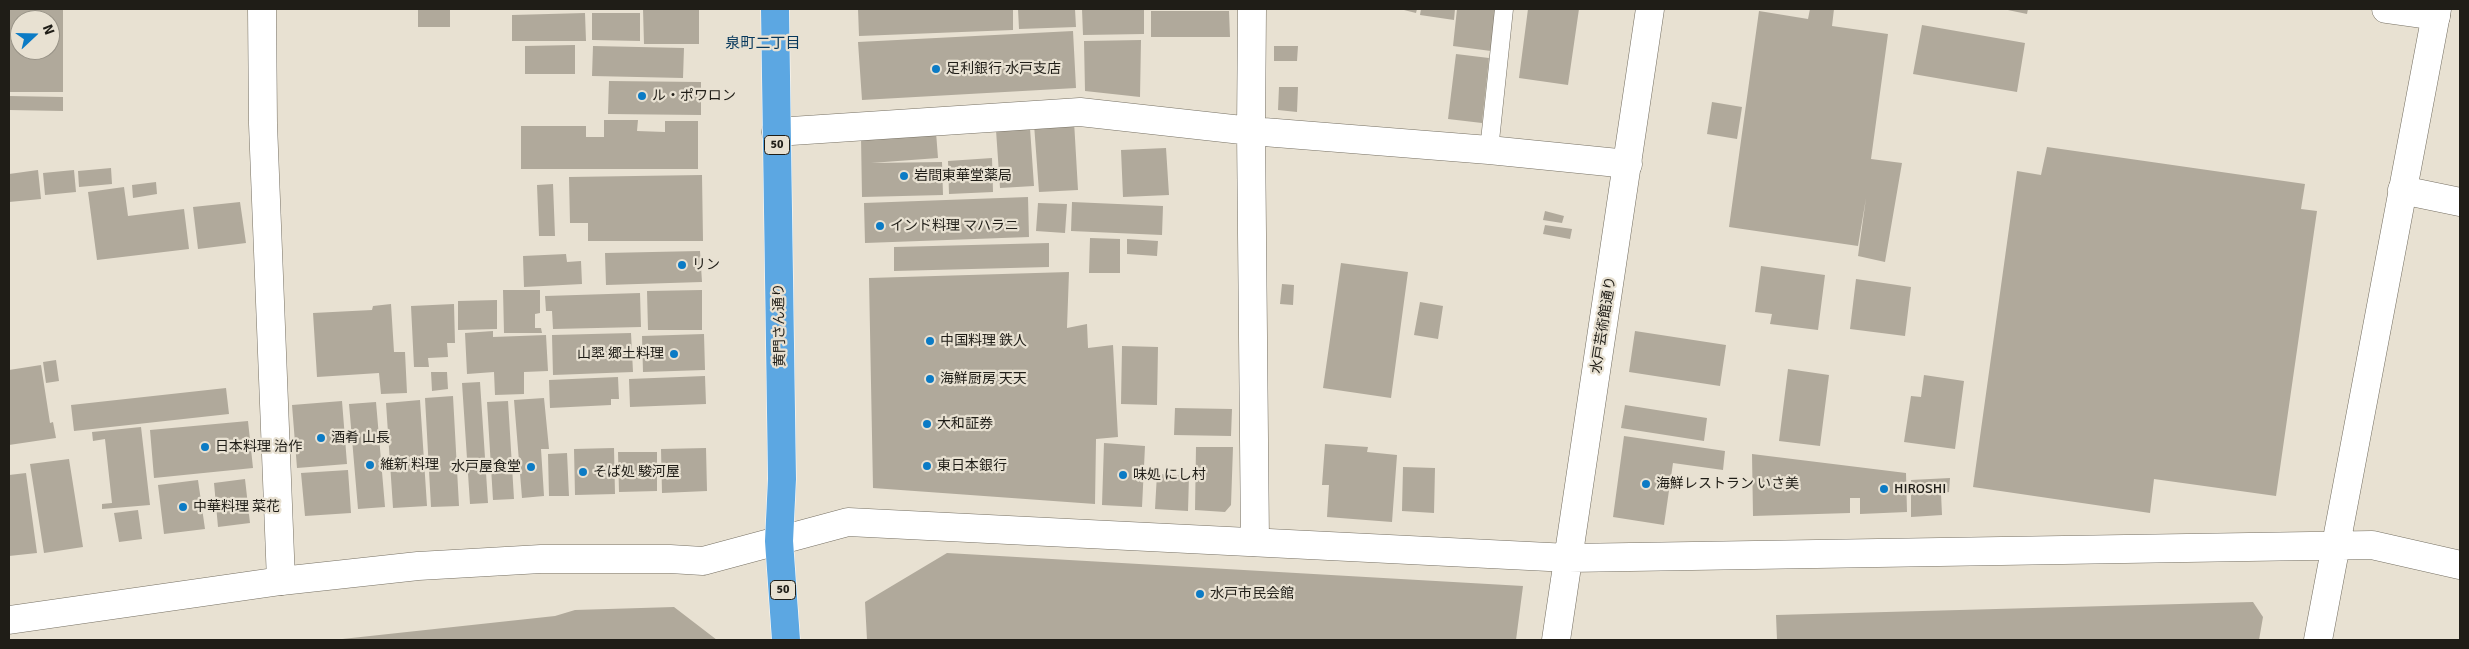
<!DOCTYPE html>
<html>
<head>
<meta charset="utf-8">
<style>
  body { margin:0 }
  #map { position:relative; width:2469px; height:649px; overflow:hidden; background:#e8e1d2; font-family:Signika,sans-serif }
  canvas { display:block }
  .frame { position:absolute; inset:0; border:10px solid #1f1d17; pointer-events:none }
  .north { position:absolute; left:10px; top:10px; width:50px; height:50px; box-sizing:border-box; background:#e8e1d2; border:1px solid #989387; border-radius:50%; rotate:69deg; font-size:14px; font-weight:700; line-height:20px; text-align:center; color:#1f1d17 }
  .north::after { content:''; display:block; margin:auto; width:18px; height:22px; background:#0b7bc5; clip-path:polygon(50% 0,100% 100%,50% 72%,0 100%) }
</style>
</head>
<body>
<div id="map">
<canvas width="2469" height="649"></canvas>
<div class="frame"></div>
<div class="north">N</div>
</div>
<script>
const g = document.querySelector('canvas').getContext('2d');
g.lineJoin = 'round';
function paint(path, color) { g.fillStyle = color; g.fill(path, 'evenodd'); }
const toPath = rows => new Path2D(rows.map(r => 'M' + r).join(''));
function trace(path, color, width, dash) { g.strokeStyle = color; g.lineWidth = width; g.lineCap = dash ? 'butt' : 'round'; g.setLineDash(dash || []); g.stroke(path); }
function label(font, color, halo, rows, align = 'center') {
  g.font = font + ' Signika,"Noto Sans JP",sans-serif'; g.lineWidth = 4.5; g.setLineDash([]); g.textBaseline = 'middle'; g.strokeStyle = halo; g.fillStyle = color; for (const [text, x, y, turn = 0] of rows) {
    g.save(); g.translate(x, y); g.rotate((+turn || 0) * Math.PI / 180); g.textAlign = isNaN(turn) ? turn : align; if (halo) g.strokeText(text, 0, 0); g.fillText(text, 0, 0); g.restore();
  }
}
const building = toPath([
  [10,9,63,9,63,92,9,92],
  [20,20,50,20,50,50,20,50],
  [418,9,450,9,450,27,418,27],
  [643,9,699,9,699,44,644,44],
  [858,9,1013,9,1013,30,859,36],
  [1018,9,1075,9,1076,27,1019,29],
  [1082,9,1144,9,1144,34,1083,35],
  [1400,9,1417,9,1416,13],
  [1421,9,1455,9,1454,20,1420,15],
  [1457,9,1497,9,1491,51,1453,46],
  [1528,9,1579,9,1568,85,1519,78],
  [1810,9,1834,9,1832,26,1888,34,1871,159,1902,163,1885,262,1858,256,1866,198,1858,246,1729,227,1759,11,1808,19],
  [2003,9,2028,9,2027,14],
  [1151,11,1229,11,1230,37,1151,37],
  [585,13,586,41,512,41,512,15],
  [592,13,640,13,640,41,592,40],
  [1922,25,2025,43,2017,92,1913,74],
  [1073,31,1076,88,862,100,858,42],
  [1141,40,1140,97,1085,91,1084,41],
  [575,45,575,74,525,74,525,46],
  [593,46,684,48,683,78,592,76],
  [1274,46,1298,46,1297,61,1274,61],
  [1456,54,1489,58,1482,123,1448,119],
  [609,81,701,82,701,115,608,114],
  [1279,87,1298,87,1297,112,1278,110],
  [9,96,63,97,63,111,9,110],
  [1712,102,1742,107,1737,139,1707,134],
  [604,120,638,120,637,131,665,132,665,121,698,121,698,169,521,169,521,126,586,126,586,137,604,137],
  [1074,121,1078,190,1039,192,1034,124],
  [1030,128,1034,186,1000,188,996,130],
  [936,132,938,158,871,163,942,162,943,195,862,197,861,137],
  [2047,147,2305,184,2301,209,2317,211,2276,496,2154,479,2150,513,1973,487,2017,171,2041,175],
  [1166,148,1169,195,1123,197,1121,150],
  [992,158,993,192,949,194,948,161],
  [111,168,112,184,79,187,78,171],
  [38,170,41,199,9,202,9,174],
  [74,170,76,192,45,195,43,173],
  [702,175,703,241,588,241,588,223,570,223,569,177],
  [156,182,157,194,133,198,132,185],
  [553,184,555,236,539,236,537,185],
  [124,187,128,216,184,209,189,249,97,260,88,192],
  [1028,197,1029,237,865,243,864,203],
  [240,202,246,243,198,249,193,207],
  [1072,202,1163,206,1162,235,1071,231],
  [1038,203,1067,204,1065,233,1036,231],
  [1545,211,1564,216,1562,223,1543,220],
  [1545,225,1572,229,1570,239,1543,234],
  [1090,238,1120,239,1120,273,1089,273],
  [1127,239,1158,241,1157,256,1127,254],
  [1049,243,1049,267,894,271,894,247],
  [700,251,702,282,606,285,605,253],
  [566,254,567,262,581,261,582,284,524,287,523,256],
  [1341,263,1408,272,1391,398,1323,388],
  [1761,266,1825,275,1818,330,1770,324,1772,314,1755,312],
  [1069,272,1067,328,1087,324,1088,348,1113,345,1118,437,1096,439,1095,504,873,488,869,278],
  [1856,279,1911,287,1905,336,1850,329],
  [1282,284,1294,285,1293,305,1280,304],
  [503,290,540,290,540,313,535,314,535,328,541,328,542,333,504,333],
  [702,290,702,330,648,330,647,291],
  [640,293,641,327,553,329,552,311,546,311,545,296],
  [497,300,497,329,458,330,458,301],
  [1420,302,1443,306,1438,339,1414,335],
  [391,304,394,352,405,352,407,393,381,394,379,373,317,377,313,313,372,310,373,306],
  [454,304,455,343,447,343,448,357,428,358,429,367,414,367,411,306],
  [493,331,493,337,546,335,548,371,524,372,524,394,495,395,494,372,467,374,465,333],
  [1635,331,1726,345,1720,386,1629,372],
  [631,333,633,372,553,375,552,335],
  [704,334,705,370,643,372,642,336],
  [1122,346,1158,347,1157,405,1121,404],
  [56,360,59,381,46,383,43,362],
  [41,365,50,423,53,422,56,438,9,445,9,370],
  [1788,369,1829,375,1820,446,1779,441],
  [431,372,447,372,448,389,432,391],
  [1924,375,1964,381,1955,449,1904,442,1911,396,1921,397],
  [705,376,706,404,630,407,629,379],
  [618,377,619,399,611,399,611,405,550,408,549,380],
  [480,382,488,503,470,504,462,383],
  [226,388,229,414,74,431,71,405],
  [453,396,459,506,431,507,425,398],
  [544,398,549,449,541,449,544,496,522,498,514,400],
  [420,400,427,506,393,508,386,403],
  [342,401,347,464,297,468,292,405],
  [508,401,514,499,493,500,487,402],
  [376,402,385,507,358,509,349,404],
  [1625,405,1707,418,1704,441,1621,428],
  [1175,408,1232,409,1231,436,1174,435],
  [248,421,253,468,154,478,150,430],
  [141,427,150,505,102,509,102,504,112,503,105,439,93,441,92,432],
  [1624,436,1725,451,1723,470,1673,463,1664,525,1613,517],
  [1104,443,1145,446,1142,507,1102,505],
  [1325,444,1368,447,1367,452,1397,455,1392,522,1327,517,1329,485,1322,485],
  [1196,447,1233,447,1231,505,1225,512,1195,510],
  [614,448,615,494,575,495,574,449],
  [706,448,707,491,662,493,661,449],
  [618,452,657,452,657,491,619,492],
  [567,453,569,496,549,496,548,454],
  [1752,454,1906,473,1907,512,1860,514,1860,498,1850,498,1850,513,1753,516],
  [69,459,83,547,44,553,30,464],
  [1403,467,1435,468,1434,513,1402,511],
  [348,470,351,513,305,516,301,473],
  [26,473,37,553,9,556,9,475],
  [1157,474,1189,476,1188,511,1155,509],
  [1950,478,1949,492,1941,493,1942,515,1911,517,1911,480],
  [245,479,250,523,218,527,214,483],
  [198,480,205,529,164,534,158,485],
  [138,510,142,539,119,542,114,513],
  [947,553,1523,586,1516,640,867,640,865,602],
  [2253,602,2263,617,2259,640,1777,640,1776,615],
  [674,607,717,640,333,640,555,616,575,610]
]);
const service = toPath([
  [1489,150,1504,9]
]);
const minor = toPath([
  [262,9,263,124,281,581],
  [1252,9,1251,131,1255,542],
  [2386,9,2436,16],
  [776,132,1080,112,1251,131,1489,150,1628,164],
  [2402,190,2460,202]
]);
const tertiary = toPath([
  [9,620,281,581,418,566,541,559,670,559,703,561,848,522,1569,558,2372,545,2460,565],
  [1556,640,1650,9],
  [2318,640,2437,9]
]);
const trunk = toPath([
  [775,9,782,479,779,541,786,640]
]);
const markers = [
  [936,69,5,"#0b7bc5"],
  [642,96,5,"#0b7bc5"],
  [904,176,5,"#0b7bc5"],
  [880,226,5,"#0b7bc5"],
  [682,265,5,"#0b7bc5"],
  [930,341,5,"#0b7bc5"],
  [674,354,5,"#0b7bc5"],
  [930,379,5,"#0b7bc5"],
  [927,424,5,"#0b7bc5"],
  [321,438,5,"#0b7bc5"],
  [205,447,5,"#0b7bc5"],
  [370,465,5,"#0b7bc5"],
  [927,466,5,"#0b7bc5"],
  [531,467,5,"#0b7bc5"],
  [583,472,5,"#0b7bc5"],
  [1123,475,5,"#0b7bc5"],
  [1646,484,5,"#0b7bc5"],
  [1884,489,5,"#0b7bc5"],
  [183,507,5,"#0b7bc5"],
  [1200,594,5,"#0b7bc5"]
];
const shields = [
  [777,145,25],
  [783,590,25]
];
const shieldNames = [
  ["50",777,145],
  ["50",783,590]
];
const poiNames = [
  ["足利銀行 水戸支店",946,69],
  ["ル・ポワロン",652,96],
  ["岩間東華堂薬局",914,176],
  ["インド料理 マハラニ",890,226],
  ["リン",692,265],
  ["中国料理 鉄人",940,341],
  ["山翆 郷土料理",664,354,"right"],
  ["海鮮厨房 天天",940,379],
  ["大和証券",937,424],
  ["酒肴 山長",331,438],
  ["日本料理 治作",215,447],
  ["維新 料理",380,465],
  ["東日本銀行",937,466],
  ["水戸屋食堂",521,467,"right"],
  ["そば処 駿河屋",593,472],
  ["味処 にし村",1133,475],
  ["海鮮レストラン いさ美",1656,484],
  ["HIROSHI",1894,489],
  ["中華料理 菜花",193,507],
  ["水戸市民会館",1210,594]
];
const streetNames = [
  ["黄門さん通り",780,325,-91],
  ["水戸芸術館通り",1604,325,-81]
];
const neighbourhoodNames = [
  ["泉町二丁目",763,44]
];
paint(building, '#b0a99b');
trace(service, '#767063', 19);
trace(minor, '#767063', 29);
trace(tertiary, '#767063', 29);
trace(trunk, '#fff', 29);
trace(service, '#fff', 18);
trace(minor, '#fff', 28);
trace(tertiary, '#fff', 28);
trace(trunk, '#5ca7e2', 28);
for (const [x, y, r, color] of markers) { const dot = new Path2D(); dot.arc(x, y, r, 0, 2 * Math.PI); g.fillStyle = color; g.fill(dot); trace(dot, '#e8e1d2', 2); }
for (const [x, y, w] of shields) { const box = new Path2D(); box.roundRect(x - w / 2, y - 9.5, w, 19, 4); g.fillStyle = '#e8e1d2'; g.fill(box); trace(box, '#1f1d17', 1); }
label('bold 12px', '#1f1d17', null, shieldNames);
label('14px', '#1f1d17', '#e8e1d2', poiNames, 'left');
label('14px', '#1f1d17', '#e8e1d2', streetNames);
label('15px', '#06375b', '#e8e1d2', neighbourhoodNames);
</script>
</body>
</html>
